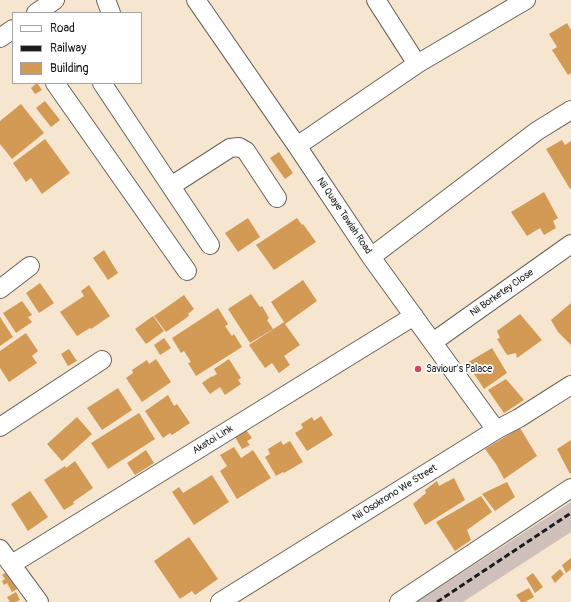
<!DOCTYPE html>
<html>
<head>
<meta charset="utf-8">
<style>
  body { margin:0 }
  #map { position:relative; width:571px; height:602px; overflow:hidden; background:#f6e6cf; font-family:Pangolin,sans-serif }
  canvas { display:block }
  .legend { position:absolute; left:12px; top:12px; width:130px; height:72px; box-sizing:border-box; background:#fff; border:1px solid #a4a4a4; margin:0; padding:5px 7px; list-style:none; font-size:12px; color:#1c1c1c }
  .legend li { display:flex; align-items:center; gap:8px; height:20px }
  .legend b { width:20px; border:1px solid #a4a4a4 }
</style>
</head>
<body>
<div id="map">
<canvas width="571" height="602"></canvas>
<ul class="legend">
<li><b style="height:5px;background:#fff"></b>Road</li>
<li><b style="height:5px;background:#1c1c1c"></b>Railway</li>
<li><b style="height:11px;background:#d29a54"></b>Building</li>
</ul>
</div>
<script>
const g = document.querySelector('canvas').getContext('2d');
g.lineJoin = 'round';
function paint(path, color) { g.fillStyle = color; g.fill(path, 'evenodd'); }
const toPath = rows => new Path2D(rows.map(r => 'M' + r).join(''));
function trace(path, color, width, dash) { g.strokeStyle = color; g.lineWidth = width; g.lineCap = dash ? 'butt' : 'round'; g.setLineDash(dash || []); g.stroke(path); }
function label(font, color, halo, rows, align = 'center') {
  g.font = font + ' Pangolin,sans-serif'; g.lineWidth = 3.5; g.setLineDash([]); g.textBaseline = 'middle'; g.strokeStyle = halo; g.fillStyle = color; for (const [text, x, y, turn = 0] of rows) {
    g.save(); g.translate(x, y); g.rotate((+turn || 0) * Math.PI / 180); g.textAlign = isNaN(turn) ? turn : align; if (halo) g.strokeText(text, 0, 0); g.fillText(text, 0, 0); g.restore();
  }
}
const industrial = toPath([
  [571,502,571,532,463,602,417,602]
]);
const building = toPath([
  [567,23,571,30,571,73,568,75,552,50,557,47,549,34],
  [37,83,42,90,35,94,31,88],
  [45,101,60,120,51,127,36,108],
  [21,104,44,133,12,159,0,144,0,121],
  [45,139,70,173,42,194,31,178,26,182,13,163],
  [562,140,565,145,571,141,571,188,570,189,546,149],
  [279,152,293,173,285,179,270,158],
  [544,192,558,218,553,221,556,228,544,235,540,228,527,236,511,212],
  [248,218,260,237,238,252,225,233],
  [297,218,302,225,303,224,316,242,274,270,256,245],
  [104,250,118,273,108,280,93,258],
  [303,280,317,301,285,324,300,345,284,356,290,365,279,373,272,363,265,368,249,345,284,322,271,302],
  [40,283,54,303,39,313,26,293],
  [89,285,110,316,91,329,90,328,77,336,60,312,84,296,81,291],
  [251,294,260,307,262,306,269,318,267,320,273,329,250,343,228,309],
  [184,295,194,309,188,314,189,316,166,332,154,316],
  [22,301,32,315,28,317,32,322,16,333,3,313],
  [571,303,571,345,558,332,551,320],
  [218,308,228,324,225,326,232,336,234,334,242,347,196,376,188,363,191,362,184,351,181,353,172,338],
  [520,314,542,340,517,358,516,353,507,355,497,339,500,338,497,331],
  [153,316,164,331,146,344,135,329],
  [0,317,13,337,0,346],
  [26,333,38,351,32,356,37,363,9,382,0,368,0,351],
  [164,338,171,348,160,355,154,345],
  [492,348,507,373,484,389,467,363],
  [69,349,77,361,68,366,61,354],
  [156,359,171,382,142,402,126,378,133,373,132,370,147,360,149,364],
  [229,359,241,378,238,380,241,384,225,395,220,387,210,394,202,383,212,376,212,377,217,374,214,369],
  [506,379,524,400,504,413,488,390],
  [118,388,132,410,102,430,87,408],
  [168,395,174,406,177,404,190,423,172,435,170,433,163,438,145,411],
  [139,413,155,439,108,469,91,443],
  [321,416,333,435,307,451,295,433,303,428,301,424,312,417,314,421],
  [77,417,92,434,62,461,47,444],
  [520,428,537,456,504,479,496,464,485,449],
  [246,430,252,438,247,441,250,445,242,449,235,437],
  [571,440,571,473,570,474,557,449],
  [281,441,283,445,290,441,303,462,284,473,283,472,276,476,265,457,270,454,268,449],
  [234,447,241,458,253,450,271,478,237,499,220,471,227,466,220,455],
  [146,450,154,463,135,475,127,463],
  [75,461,93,488,73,502,74,504,64,510,44,480,65,466,66,468],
  [212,475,229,502,194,525,172,492,179,487,183,493],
  [454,478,465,500,425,525,413,504,426,493,425,490,437,481,439,486],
  [507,482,515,497,495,511,482,494],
  [30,491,48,517,28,531,11,504],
  [481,496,492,512,467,530,471,540,455,551,436,522],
  [189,537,218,579,195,595,192,591,180,599,154,561],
  [571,558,571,569,566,573,562,565],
  [560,569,564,574,555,583,551,577],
  [7,572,17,589,12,592,7,583,4,585,2,581,5,579,2,575],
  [533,573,543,587,535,593,526,578],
  [529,588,534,597,525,602,521,602,516,595],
  [16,592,20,600,15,602,10,602,7,597]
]);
const minor = toPath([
  [106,0,111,13],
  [196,0,297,146,371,257,496,430],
  [376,0,417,64],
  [36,13,55,0],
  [0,38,13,29],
  [55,83,187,271],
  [102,83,210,245],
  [297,146,417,64,526,0],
  [171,186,230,148,239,147,246,151,277,198],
  [371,257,537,131,571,110],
  [0,289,30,266],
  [433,342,571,244],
  [0,427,102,360],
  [0,549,39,602],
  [12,564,414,316],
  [220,602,496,430,519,418,571,385],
  [399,602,571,488]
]);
const rail = toPath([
  [437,602,571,513]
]);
const markers = [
  [418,369,4,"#d1495b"]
];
const streetNames = [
  ["Nii Quaye Tawiah Road",344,216,56],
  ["Nii Borketey Close",502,293,-35],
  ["Akatoi Link",213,440,-32],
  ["Nii Osokrono We Street",395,493,-32]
];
const poiNames = [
  ["Saviour's Palace",426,369]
];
paint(industrial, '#cfc0bb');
paint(building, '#d29a54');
trace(minor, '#68635b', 20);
trace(minor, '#fff', 18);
trace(rail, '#1c1c1c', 3, [6, 3]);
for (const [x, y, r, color] of markers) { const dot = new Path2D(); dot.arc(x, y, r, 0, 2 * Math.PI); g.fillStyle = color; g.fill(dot); trace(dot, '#fff', 1.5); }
label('10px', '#1c1c1c', '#fff', streetNames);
label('10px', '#1c1c1c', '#fff', poiNames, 'left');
</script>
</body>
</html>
